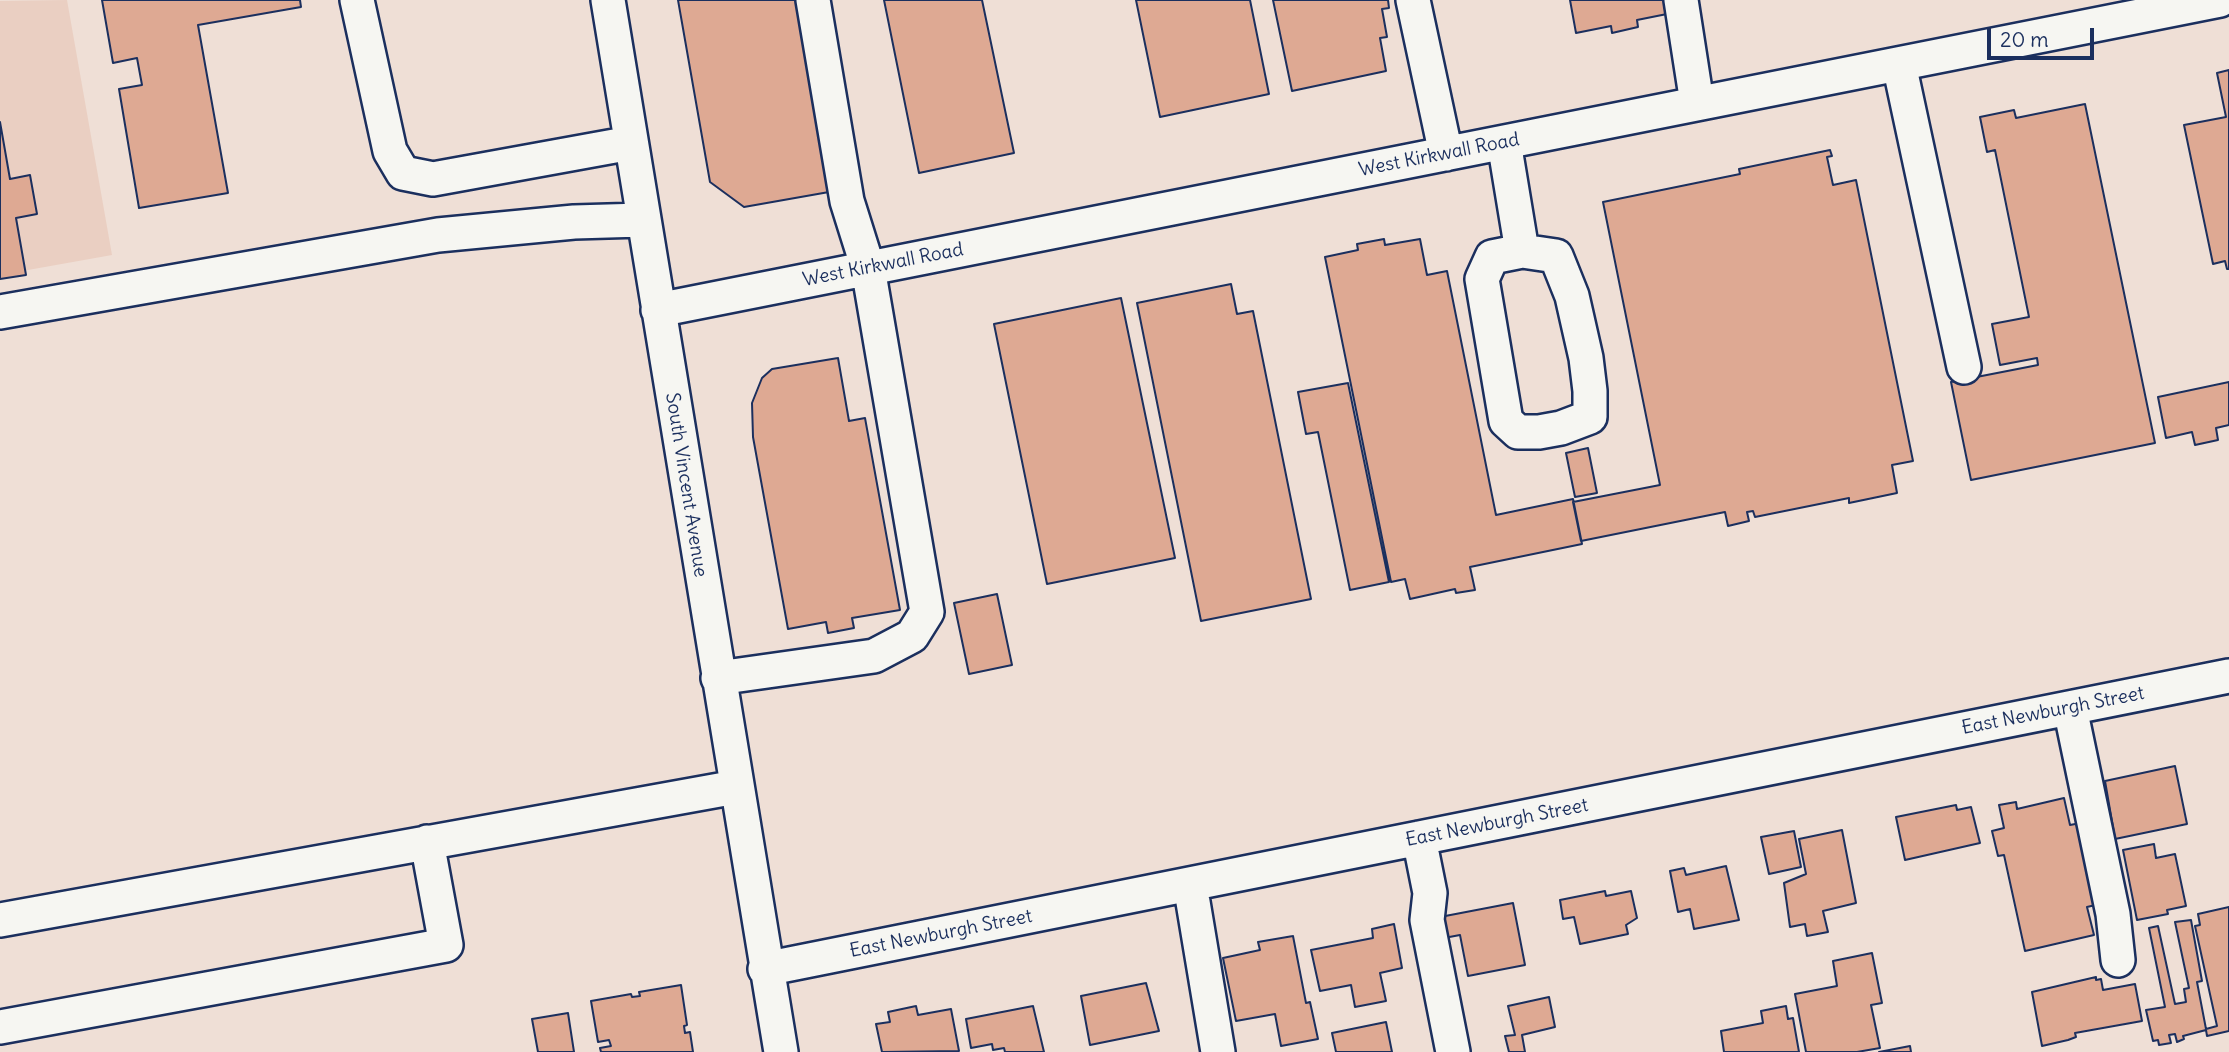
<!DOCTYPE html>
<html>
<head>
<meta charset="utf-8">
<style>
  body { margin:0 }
  #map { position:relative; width:2229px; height:1052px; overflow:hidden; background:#efdfd6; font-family:Delius,sans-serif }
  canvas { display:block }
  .scale { position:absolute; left:1987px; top:28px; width:107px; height:32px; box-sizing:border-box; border:4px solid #1b2f5e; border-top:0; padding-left:9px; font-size:21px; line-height:24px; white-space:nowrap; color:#1b2f5e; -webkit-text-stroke:5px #f6f6f2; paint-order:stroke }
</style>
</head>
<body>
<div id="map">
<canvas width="2229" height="1052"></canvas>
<div class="scale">20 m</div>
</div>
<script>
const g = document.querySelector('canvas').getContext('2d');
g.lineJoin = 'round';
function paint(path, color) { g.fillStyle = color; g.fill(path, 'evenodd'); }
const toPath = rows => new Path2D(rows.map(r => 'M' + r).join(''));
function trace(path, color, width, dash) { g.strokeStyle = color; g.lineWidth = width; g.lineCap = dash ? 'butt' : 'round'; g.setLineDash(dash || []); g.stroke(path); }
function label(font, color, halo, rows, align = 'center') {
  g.font = font + ' Delius,sans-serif'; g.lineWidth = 5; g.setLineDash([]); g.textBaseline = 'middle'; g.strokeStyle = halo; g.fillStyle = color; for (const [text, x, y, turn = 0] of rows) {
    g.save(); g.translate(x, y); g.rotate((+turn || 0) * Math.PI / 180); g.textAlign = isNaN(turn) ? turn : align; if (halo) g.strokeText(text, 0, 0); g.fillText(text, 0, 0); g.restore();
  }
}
const built = toPath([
  [67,0,112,255,0,275,0,1]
]);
const building = toPath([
  [102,0,300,0,301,7,198,25,228,193,139,208,119,89,142,85,137,58,113,63,102,0],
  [678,0,796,0,829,192,744,207,710,182,678,0],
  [884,0,982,0,1014,153,919,173,884,0],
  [1136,0,1250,0,1269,94,1160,117,1136,0],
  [1273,0,1388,0,1389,8,1382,9,1387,37,1380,38,1386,71,1292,91,1273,0],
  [1570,0,1669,0,1672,13,1637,20,1638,27,1612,33,1611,26,1576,33,1570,0],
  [2229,70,2229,269,2227,269,2225,261,2213,264,2184,125,2226,117,2217,73,2229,70],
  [2085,104,2155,443,1971,480,1951,382,2038,365,2037,358,2000,365,1992,324,2029,317,1995,150,1987,152,1980,117,2014,110,2016,118,2085,104],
  [0,122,10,179,30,175,37,214,16,218,26,275,0,279,0,122],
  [1830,150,1832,156,1827,157,1833,185,1856,180,1913,461,1892,465,1897,493,1849,503,1849,498,1755,517,1753,511,1747,512,1749,521,1728,526,1725,512,1581,541,1573,502,1660,485,1603,202,1740,174,1739,169,1830,150],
  [1384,239,1385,245,1420,239,1427,275,1447,271,1496,515,1573,499,1582,544,1470,567,1475,590,1456,593,1455,589,1410,599,1405,579,1391,582,1325,257,1358,250,1357,244,1384,239],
  [1231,284,1237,314,1253,311,1311,599,1201,621,1137,303,1231,284],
  [1121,298,1175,558,1047,584,994,324,1121,298],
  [838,358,849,421,865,418,900,610,852,618,854,628,828,633,826,622,788,629,753,437,752,403,762,378,772,369,838,358],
  [2229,382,2229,425,2216,428,2218,440,2195,445,2192,432,2166,438,2158,397,2229,382],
  [1348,383,1389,582,1350,590,1318,432,1306,434,1298,392,1348,383],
  [1588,448,1597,493,1575,497,1566,453,1588,448],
  [997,594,1012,665,969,674,954,603,997,594],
  [2175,766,2187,824,2115,839,2105,781,2175,766],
  [2064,798,2070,825,2086,822,2104,903,2087,907,2094,935,2025,951,2004,855,1998,856,1992,831,2004,828,1999,805,2016,802,2017,809,2064,798],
  [1956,805,1957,810,1971,807,1980,843,1905,860,1896,817,1956,805],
  [1842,830,1856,903,1823,911,1828,932,1807,936,1805,924,1790,927,1784,883,1806,874,1799,839,1842,830],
  [1794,831,1801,867,1769,874,1761,837,1794,831],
  [2154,844,2156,858,2175,854,2186,906,2167,910,2168,914,2137,920,2123,850,2154,844],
  [1726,866,1739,920,1694,929,1690,909,1678,912,1670,871,1684,868,1686,875,1726,866],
  [1605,891,1606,896,1631,891,1637,918,1626,925,1628,934,1580,944,1574,917,1563,919,1560,900,1605,891],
  [1513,903,1525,965,1468,976,1460,935,1444,938,1440,917,1513,903],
  [2229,907,2229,1031,2207,1036,2206,1030,2183,1036,2184,1039,2177,1042,2175,1034,2169,1035,2171,1043,2159,1045,2158,1040,2153,1041,2146,1010,2165,1007,2149,928,2158,926,2175,1004,2186,1002,2184,989,2189,988,2175,922,2191,920,2202,981,2197,982,2206,1029,2217,1026,2195,926,2200,925,2198,914,2229,907],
  [1394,924,1402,968,1380,973,1386,1001,1355,1007,1351,985,1320,991,1311,950,1373,938,1372,929,1394,924],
  [1293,936,1306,1003,1310,1002,1318,1039,1281,1046,1275,1014,1236,1021,1223,958,1260,950,1258,942,1293,936],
  [1872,953,1882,1003,1871,1005,1880,1048,1857,1052,1806,1052,1795,994,1837,986,1833,961,1872,953],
  [2096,977,2096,980,2101,979,2103,990,2135,984,2142,1021,2075,1033,2076,1037,2068,1040,2042,1046,2032,992,2096,977],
  [1146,983,1159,1031,1090,1045,1081,996,1146,983],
  [681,985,687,1025,684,1026,685,1033,690,1032,693,1052,601,1052,600,1048,611,1046,609,1040,598,1042,591,1001,631,994,632,997,640,996,639,992,681,985],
  [1549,997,1555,1027,1522,1035,1525,1052,1509,1052,1505,1036,1515,1035,1508,1006,1549,997],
  [916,1006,918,1015,951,1009,959,1051,882,1052,876,1024,890,1022,888,1012,916,1006],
  [1033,1006,1044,1052,1005,1052,1004,1048,993,1050,992,1044,971,1048,966,1019,1033,1006],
  [1786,1006,1788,1019,1793,1018,1799,1052,1724,1052,1721,1031,1763,1023,1761,1011,1786,1006],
  [568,1013,574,1052,538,1052,532,1019,568,1013],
  [1386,1022,1392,1052,1336,1052,1332,1033,1386,1022],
  [1910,1046,1911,1052,1879,1052,1910,1046]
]);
const minor = toPath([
  [357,0,390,151,403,173,433,179,631,143],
  [608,0,781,1052],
  [1413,0,1446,154],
  [1681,0,1697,103],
  [1899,64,1964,367],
  [1504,142,1522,251,1492,257,1482,279,1506,421,1518,432,1539,432,1561,428,1590,417,1590,391,1586,358,1572,296,1556,256,1522,251],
  [658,310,2220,0],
  [0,312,438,235,574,222,642,220],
  [718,678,874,656,912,636,927,612,868,268,847,201,813,0],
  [2070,708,2113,914,2118,960],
  [1419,838,1430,893,1427,920,1453,1052],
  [1190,884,1218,1052],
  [0,920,736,787],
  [765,969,2229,676],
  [0,1027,446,945,427,842]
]);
const streetNames = [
  ["West Kirkwall Road",1439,155,-11],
  ["West Kirkwall Road",883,265,-11],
  ["South Vincent Avenue",686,485,81],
  ["East Newburgh Street",2053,711,-11],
  ["East Newburgh Street",1497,823,-11],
  ["East Newburgh Street",941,934,-11]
];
paint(built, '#eacfc2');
paint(building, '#dea993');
trace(building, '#1b2f5e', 2);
trace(minor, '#1b2f5e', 38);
trace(minor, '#f6f6f2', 33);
label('19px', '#1b2f5e', '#f6f6f2', streetNames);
</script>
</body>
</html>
